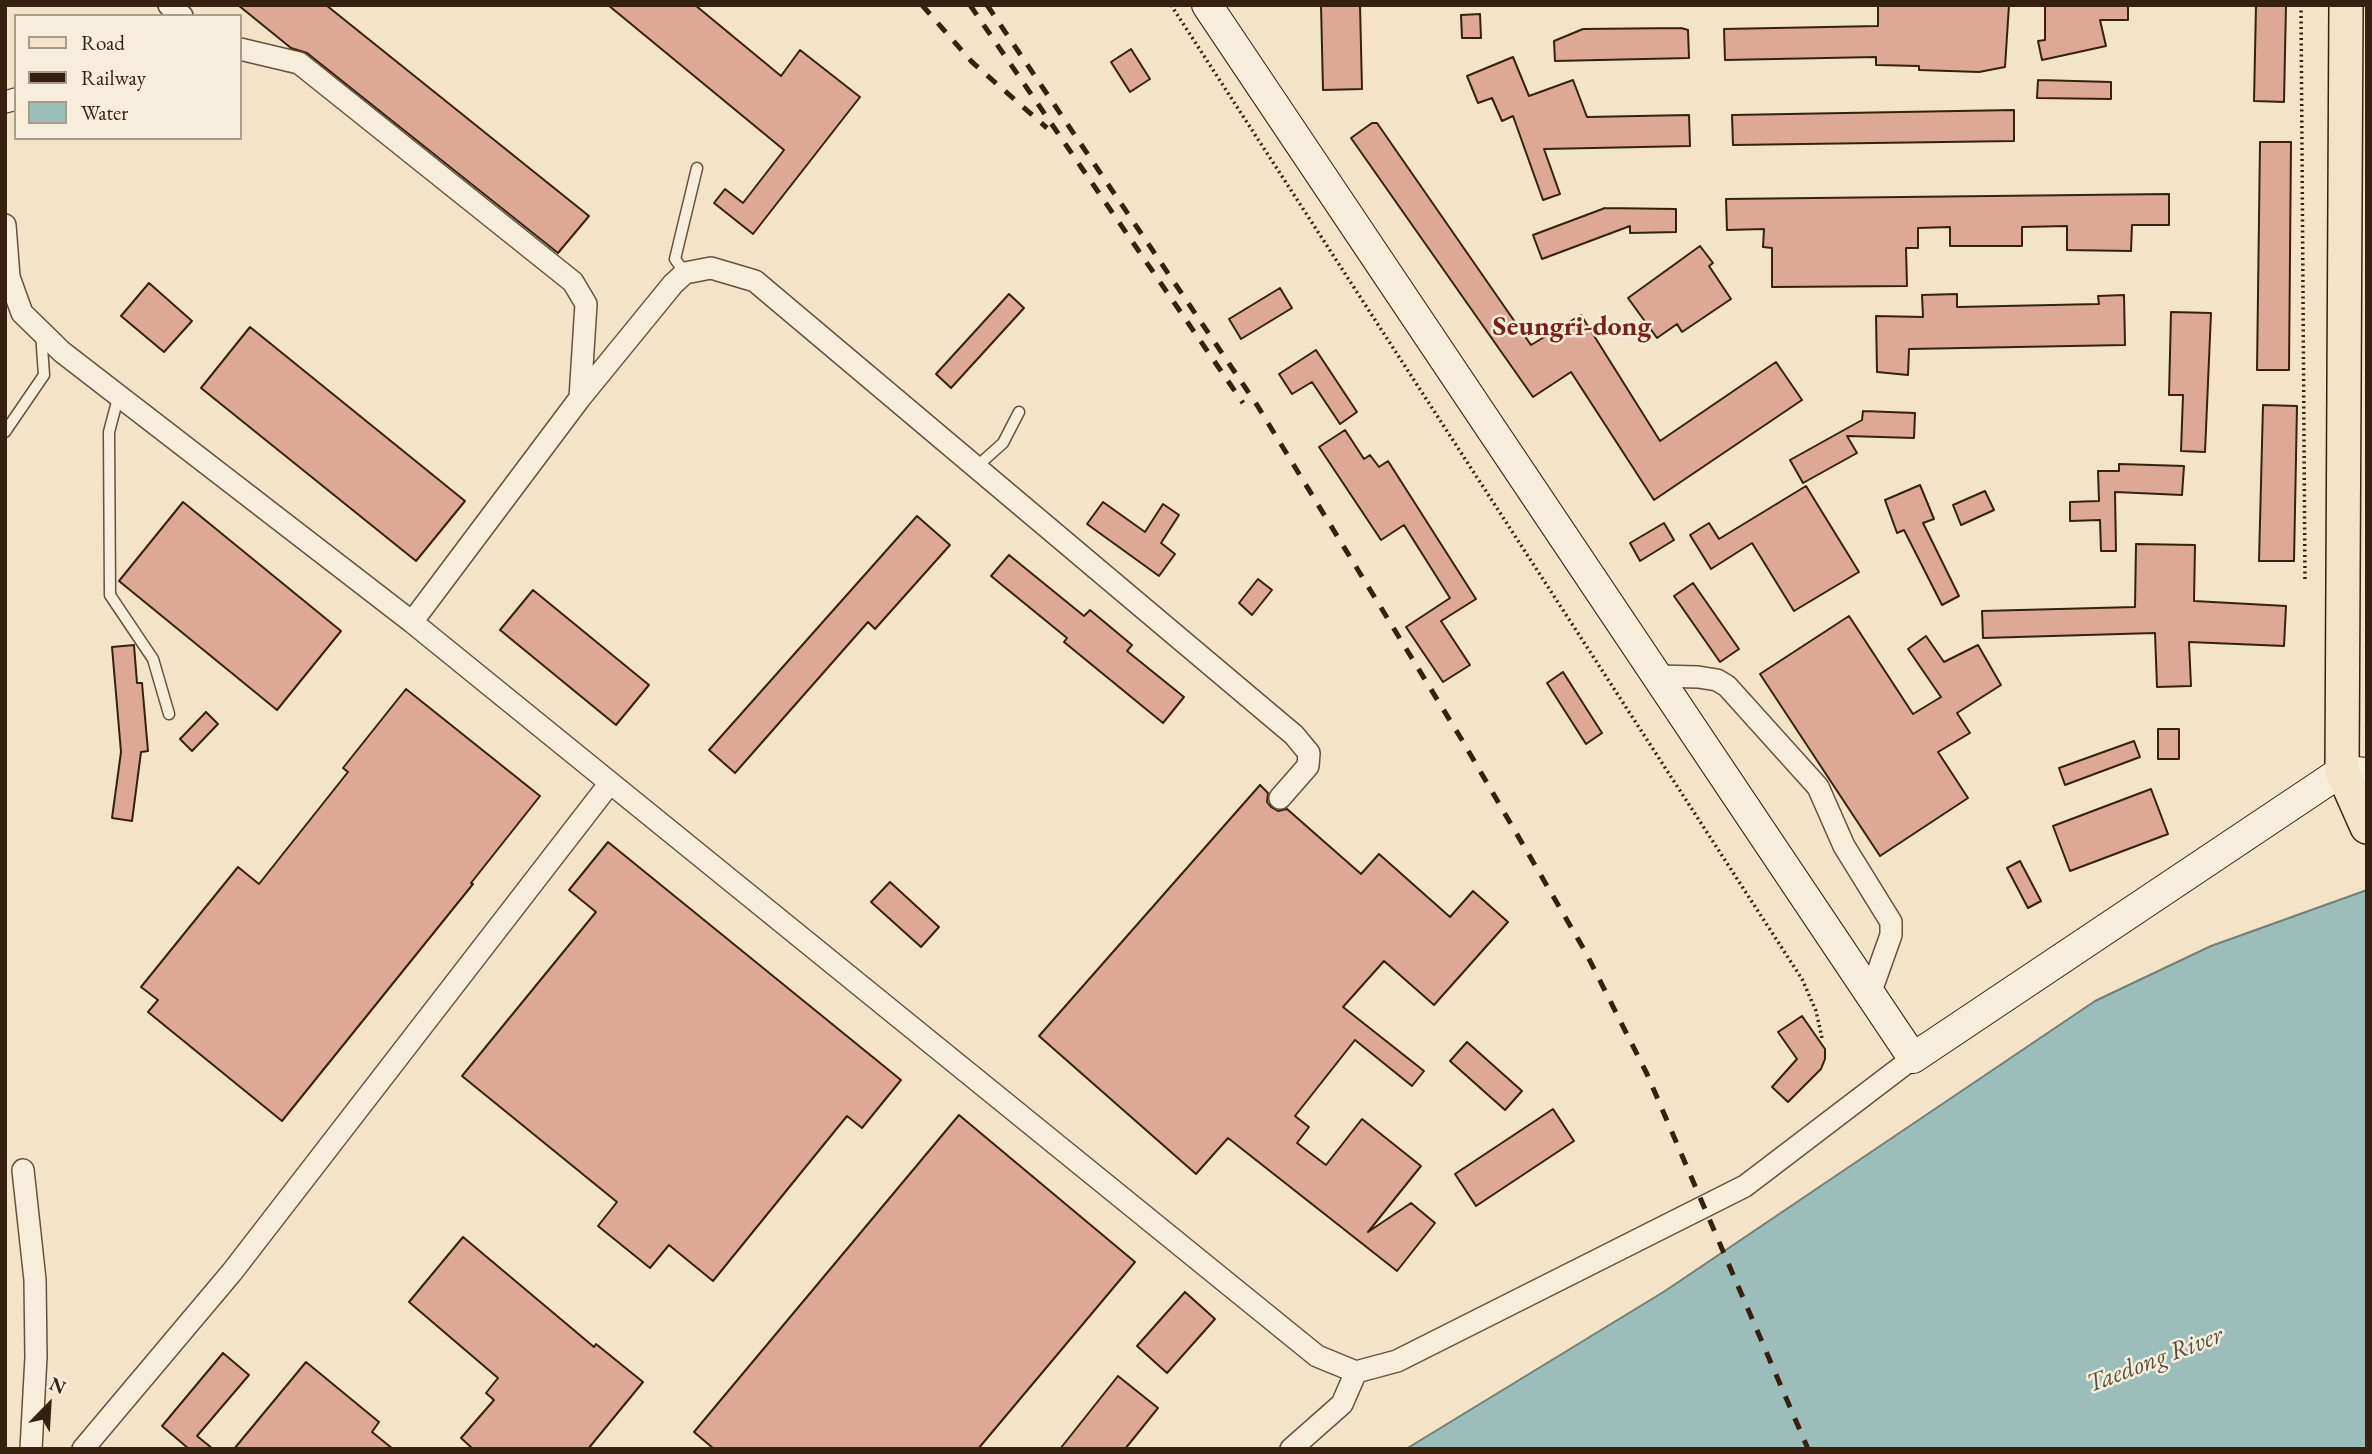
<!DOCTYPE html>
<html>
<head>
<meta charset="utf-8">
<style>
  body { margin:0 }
  #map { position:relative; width:2372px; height:1454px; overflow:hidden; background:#f3e4c7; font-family:"EB Garamond",serif }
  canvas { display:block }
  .frame { position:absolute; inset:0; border:7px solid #35210d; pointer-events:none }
  .legend { position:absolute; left:14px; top:14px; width:228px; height:126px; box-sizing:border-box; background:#f7eddb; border:2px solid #a99b89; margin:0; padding:9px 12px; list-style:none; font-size:21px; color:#35210d }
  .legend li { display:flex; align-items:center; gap:14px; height:35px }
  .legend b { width:35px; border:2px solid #a99b89 }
  .north { position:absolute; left:14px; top:1370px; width:70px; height:70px; -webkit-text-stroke:5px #f7eddb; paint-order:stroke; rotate:24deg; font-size:19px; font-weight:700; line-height:28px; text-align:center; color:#35210d }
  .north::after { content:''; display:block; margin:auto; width:24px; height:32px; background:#35210d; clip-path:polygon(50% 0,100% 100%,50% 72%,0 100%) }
</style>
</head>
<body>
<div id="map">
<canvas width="2372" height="1454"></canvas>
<div class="frame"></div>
<ul class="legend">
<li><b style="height:9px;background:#f3e4c7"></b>Road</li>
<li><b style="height:9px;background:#35210d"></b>Railway</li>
<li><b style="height:19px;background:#9cbeba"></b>Water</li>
</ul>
<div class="north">N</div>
</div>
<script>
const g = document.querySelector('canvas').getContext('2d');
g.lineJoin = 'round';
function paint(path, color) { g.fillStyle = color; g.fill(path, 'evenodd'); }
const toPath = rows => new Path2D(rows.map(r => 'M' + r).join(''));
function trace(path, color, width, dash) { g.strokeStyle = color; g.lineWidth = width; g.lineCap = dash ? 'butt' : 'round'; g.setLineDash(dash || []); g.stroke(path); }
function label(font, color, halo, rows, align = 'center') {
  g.font = font + ' "EB Garamond",serif'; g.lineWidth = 5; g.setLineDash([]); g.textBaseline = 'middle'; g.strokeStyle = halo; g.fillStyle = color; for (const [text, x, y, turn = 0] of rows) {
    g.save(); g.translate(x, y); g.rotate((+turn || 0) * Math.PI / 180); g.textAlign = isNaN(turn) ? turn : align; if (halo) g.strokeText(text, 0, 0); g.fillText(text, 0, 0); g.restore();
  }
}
const water = toPath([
  [2367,890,2367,1449,1406,1449,1665,1291,2095,1001,2211,946,2367,890]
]);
const building = toPath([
  [238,5,326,5,589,216,558,253,307,53,291,48,238,5],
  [608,5,695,5,781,76,800,50,860,97,753,234,714,203,725,189,743,203,784,150,608,5],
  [1321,5,1360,5,1362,89,1323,90,1321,5],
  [1878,5,2009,5,2005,67,1979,72,1919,70,1919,66,1876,65,1876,57,1725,60,1724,29,1878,26,1878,5],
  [2045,5,2128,5,2128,20,2100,20,2106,46,2042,60,2038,41,2045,40,2045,5],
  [2256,5,2286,5,2284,102,2254,101,2256,5],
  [1480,14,1481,38,1462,38,1461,15,1480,14],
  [1681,28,1688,30,1689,58,1555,61,1554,41,1583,29,1681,28],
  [1131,49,1150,79,1130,92,1111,62,1131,49],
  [1513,57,1529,96,1573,80,1587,117,1689,115,1690,146,1544,149,1560,194,1543,200,1513,116,1502,121,1492,98,1478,103,1467,76,1513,57],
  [2038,80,2111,82,2111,99,2037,98,2038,80],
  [2014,110,2014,141,1733,145,1732,115,2014,110],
  [1372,123,1377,123,1531,345,1581,315,1660,441,1776,362,1802,400,1654,500,1571,372,1533,397,1351,138,1372,123],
  [2260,142,2291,142,2289,370,2257,370,2260,142],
  [2169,194,2169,225,2132,225,2131,251,2067,250,2067,226,2022,227,2022,246,1950,246,1950,227,1918,228,1918,248,1906,248,1907,286,1772,287,1772,248,1763,247,1764,229,1727,230,1726,199,2169,194],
  [1605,208,1676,209,1676,232,1630,233,1630,226,1542,259,1533,235,1605,208],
  [1700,246,1713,263,1709,266,1731,299,1682,332,1677,324,1657,338,1628,298,1700,246],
  [149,283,192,321,164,352,121,316,149,283],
  [1280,288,1292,308,1241,339,1229,319,1280,288],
  [1009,294,1024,308,951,388,936,374,1009,294],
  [1957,294,1957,307,2099,304,2098,296,2124,295,2125,345,1909,349,1908,375,1877,372,1876,316,1923,317,1922,295,1957,294],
  [2171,312,2211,313,2205,452,2181,451,2183,395,2169,395,2171,312],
  [250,327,465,501,416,561,201,388,250,327],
  [1316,350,1357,412,1340,424,1312,382,1292,394,1279,374,1316,350],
  [2263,405,2297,406,2294,561,2259,561,2263,405],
  [1863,411,1915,413,1914,438,1847,436,1857,453,1803,483,1790,460,1862,420,1863,411],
  [1345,430,1364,459,1370,455,1379,467,1388,461,1476,599,1441,621,1470,665,1443,682,1406,627,1450,598,1404,525,1381,540,1319,447,1345,430],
  [2119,464,2184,466,2182,495,2115,492,2116,551,2101,551,2100,520,2070,521,2070,502,2099,501,2098,471,2119,471,2119,464],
  [1920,485,1934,519,1923,523,1959,596,1942,605,1904,530,1897,533,1885,500,1920,485],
  [1806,486,1859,572,1794,611,1752,543,1711,569,1690,535,1709,523,1719,539,1806,486],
  [1985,491,1994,510,1961,525,1953,505,1985,491],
  [183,502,341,631,277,710,119,581,183,502],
  [1103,502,1145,532,1163,504,1179,515,1161,543,1175,554,1159,576,1087,524,1103,502],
  [917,516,950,545,875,629,868,622,735,773,709,750,917,516],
  [1664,523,1674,540,1640,561,1630,543,1664,523],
  [2136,544,2195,545,2194,601,2286,606,2284,646,2189,642,2191,686,2157,687,2155,633,1983,638,1982,611,2135,607,2136,544],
  [1009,555,1084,616,1090,610,1132,645,1127,651,1184,697,1163,723,1064,642,1067,638,991,576,1009,555],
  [1258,579,1272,590,1252,615,1239,603,1258,579],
  [1693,583,1739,649,1720,662,1674,596,1693,583],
  [533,590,649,685,616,725,500,630,533,590],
  [1849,616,1913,714,1941,697,1908,649,1926,636,1944,662,1978,645,2001,685,1957,713,1970,733,1938,752,1968,798,1880,856,1760,674,1849,616],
  [134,645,137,683,142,683,148,751,141,752,132,821,112,818,121,752,112,647,134,645],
  [1563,672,1602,733,1586,744,1547,683,1563,672],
  [406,689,540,796,471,883,473,884,282,1121,148,1012,158,1000,141,987,238,867,259,884,348,772,343,768,406,689],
  [206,712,218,724,192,751,180,739,206,712],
  [2158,729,2179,729,2179,759,2158,759,2158,729],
  [2134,741,2140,757,2065,785,2059,768,2134,741],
  [1260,785,1268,793,1267,802,1271,807,1278,811,1287,809,1361,874,1379,854,1450,917,1473,891,1508,922,1434,1005,1384,961,1343,1007,1424,1071,1412,1086,1355,1040,1295,1116,1309,1127,1297,1143,1326,1165,1362,1119,1421,1166,1368,1232,1411,1203,1435,1223,1397,1271,1228,1138,1196,1174,1039,1036,1260,785],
  [2151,789,2168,834,2070,871,2053,826,2151,789],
  [608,842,901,1080,862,1128,847,1116,713,1281,669,1245,650,1268,598,1226,617,1202,462,1076,596,912,569,890,608,842],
  [2020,861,2041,901,2028,908,2007,868,2020,861],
  [890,882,939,927,921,947,871,902,890,882],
  [1802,1016,1825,1049,1825,1059,1821,1069,1788,1102,1772,1087,1797,1059,1778,1032,1802,1016],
  [1467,1042,1522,1091,1505,1110,1450,1061,1467,1042],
  [1553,1109,1574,1141,1476,1206,1455,1174,1553,1109],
  [959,1115,1135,1262,978,1449,714,1449,694,1432,959,1115],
  [463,1237,594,1347,596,1344,643,1382,588,1449,473,1449,461,1438,494,1400,486,1393,498,1378,409,1302,463,1237],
  [1185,1292,1215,1319,1167,1373,1137,1346,1185,1292],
  [223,1353,249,1375,197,1436,213,1449,189,1449,162,1426,223,1353],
  [306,1362,379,1422,372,1432,393,1449,234,1449,306,1362],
  [1118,1376,1158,1408,1125,1449,1060,1449,1118,1376]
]);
const path = toPath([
  [1171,5,1802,979,1816,1011,1822,1038],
  [2301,5,2305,582]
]);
const service = toPath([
  [685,273,675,259,697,168],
  [119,394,109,432,110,595,153,659,169,714],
  [5,432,44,375,41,333],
  [974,469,1003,443,1019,412]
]);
const minor = toPath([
  [169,5,182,16],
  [240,49,299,63,573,282,586,304,580,398],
  [5,102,16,99],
  [5,225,9,277,22,313,62,352,412,622,1317,1356,1356,1372,1397,1361,1745,1186,1913,1058],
  [412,622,580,398,673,284,685,273,711,268,755,281,1294,735,1309,753,1308,766,1280,798],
  [1657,676,1698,677,1717,680,1727,686,1818,787,1844,846,1891,922,1891,935,1870,994],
  [23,1170,35,1280,36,1357,31,1449],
  [83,1449,232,1272,610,783],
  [1291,1449,1342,1404,1356,1372]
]);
const secondary = toPath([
  [1207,5,1913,1058,2342,771,2367,773]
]);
const primary = toPath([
  [2346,5,2342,771,2367,827]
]);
const rail = toPath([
  [922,5,972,62,1047,128],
  [970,5,1243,403],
  [987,5,1257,405,1462,740,1585,951,1647,1074,1808,1449]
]);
const waterNames = [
  ["Taedong River",2155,1360,-21]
];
const quarterNames = [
  ["Seungri-dong",1572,327]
];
paint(water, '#9cbeba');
trace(water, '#737f75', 2);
paint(building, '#dda994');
trace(building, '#35210d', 2);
trace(service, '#64523c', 13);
trace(minor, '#64523c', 24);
trace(secondary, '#35210d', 32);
trace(primary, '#35210d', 36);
trace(path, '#35210d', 3.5, [2, 3.5]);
trace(service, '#f7eddb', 10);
trace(minor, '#f7eddb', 21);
trace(secondary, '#f7eddb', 30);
trace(primary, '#f3e4c7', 33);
trace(rail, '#35210d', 5, [12, 12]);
label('italic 26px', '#545041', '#f7eddb', waterNames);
label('bold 28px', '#7a1f14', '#f7eddb', quarterNames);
</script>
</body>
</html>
